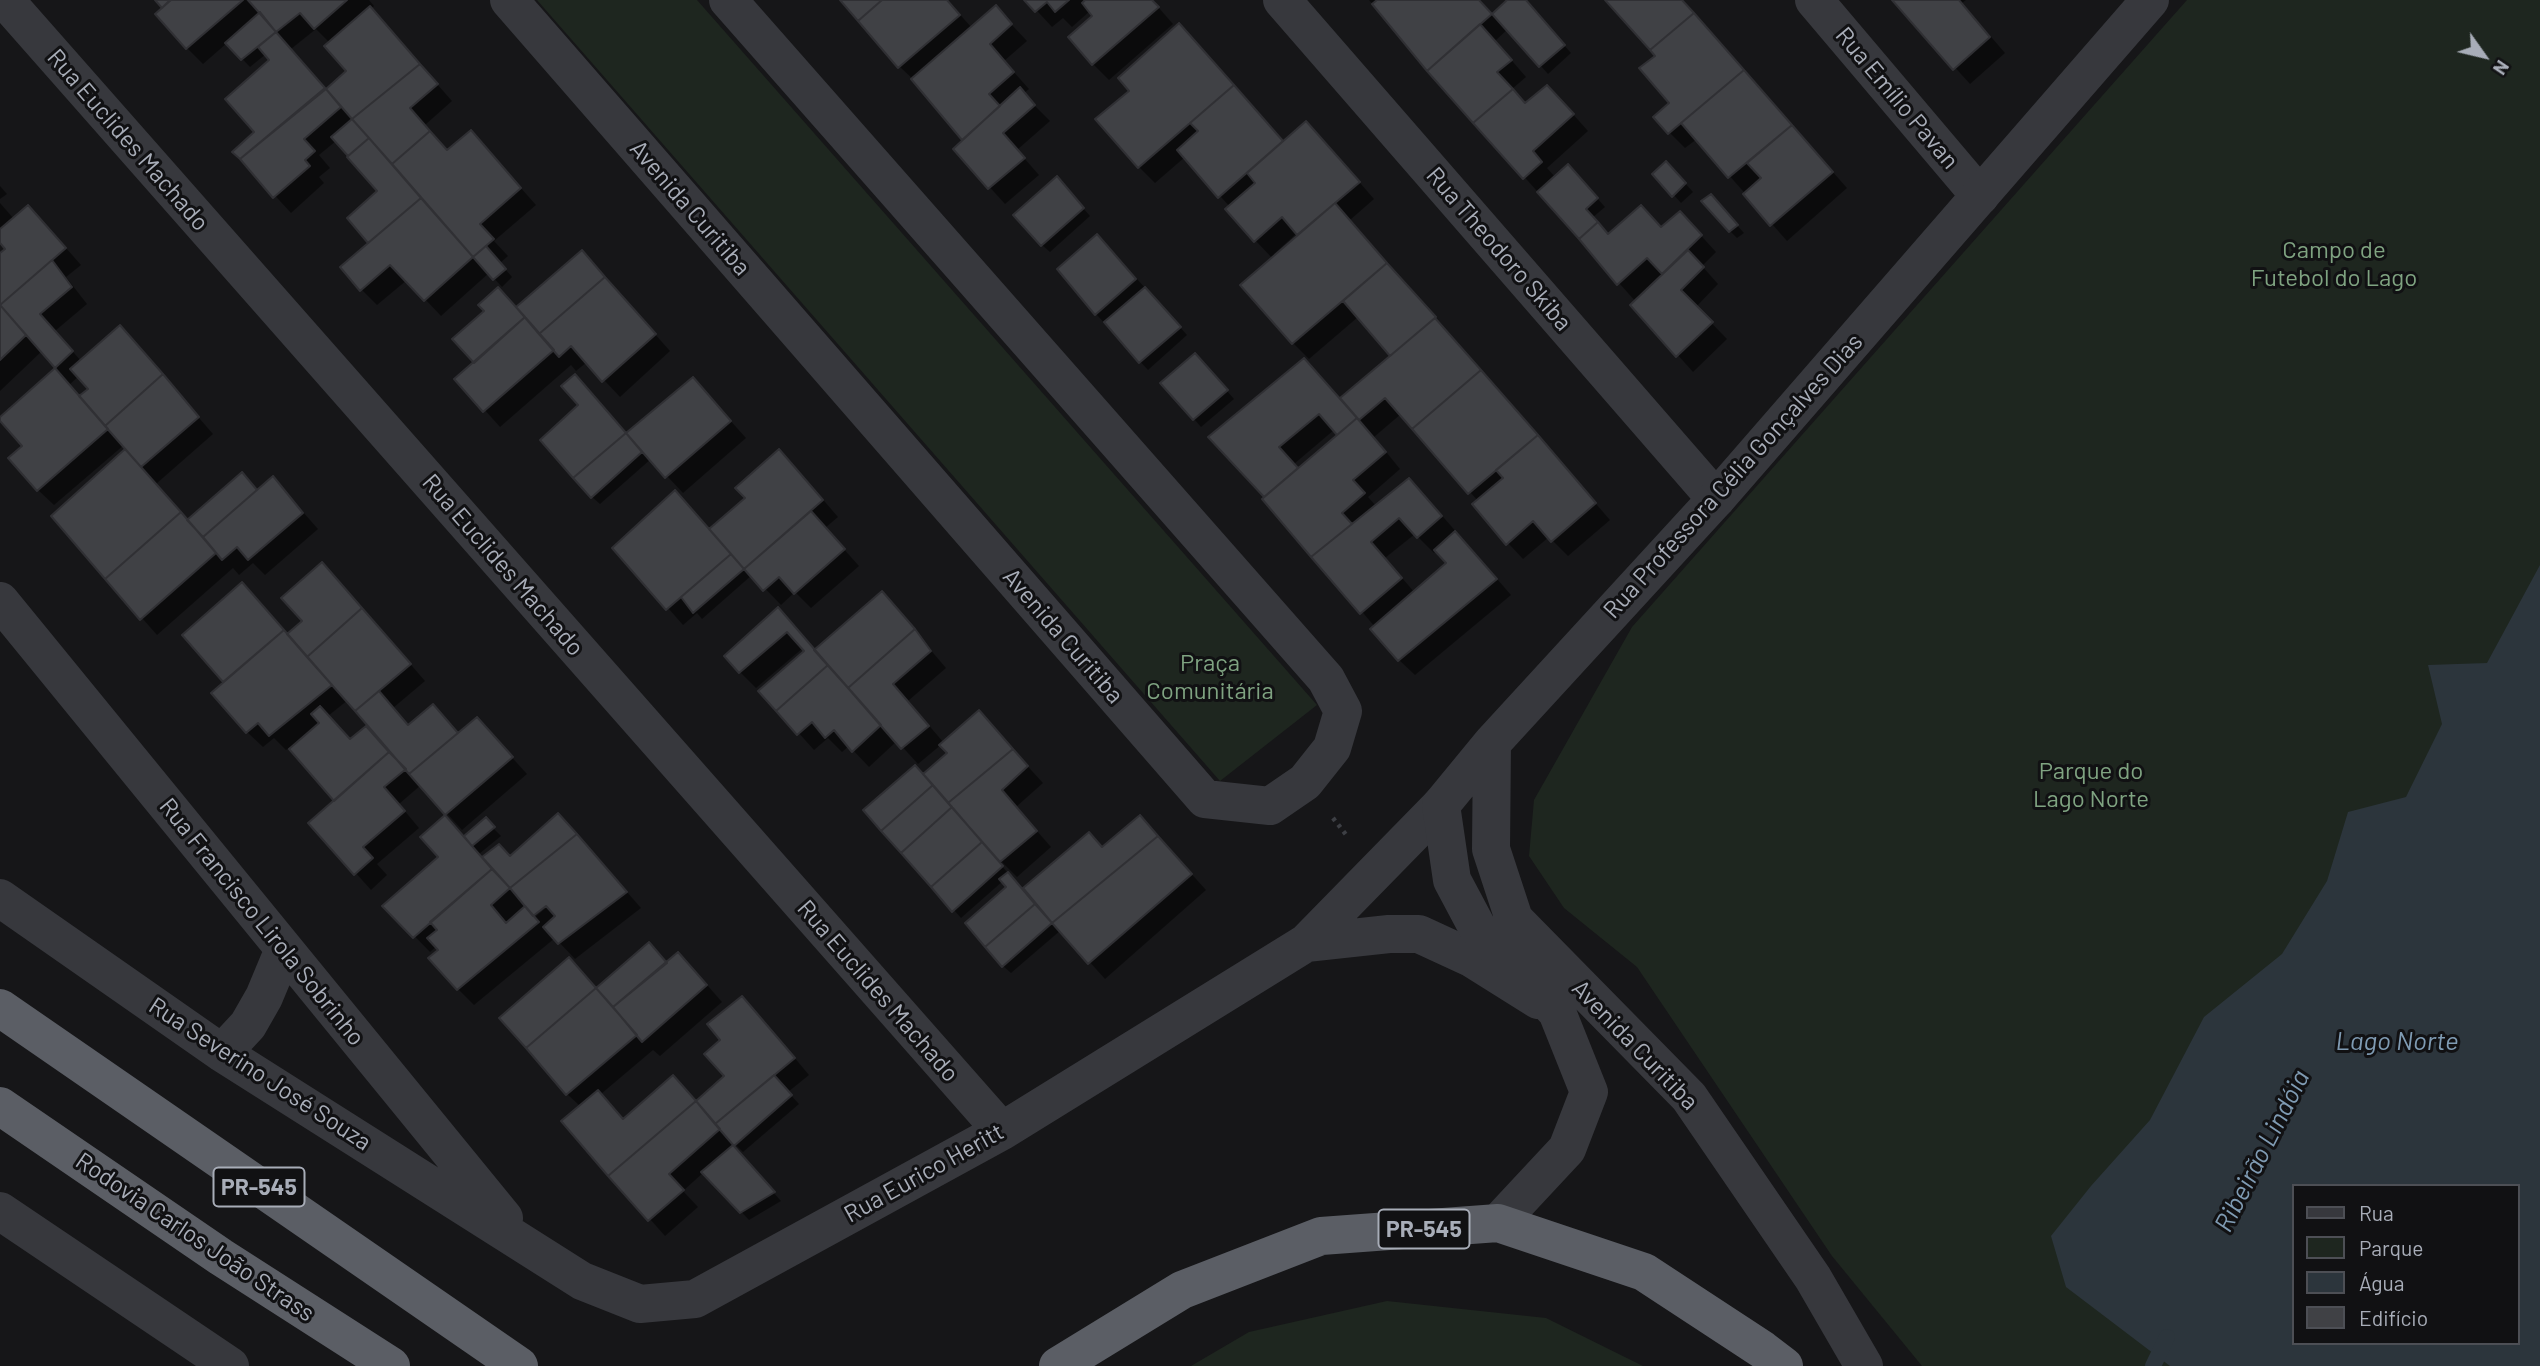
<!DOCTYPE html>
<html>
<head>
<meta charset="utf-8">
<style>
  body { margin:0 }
  #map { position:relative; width:2540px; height:1366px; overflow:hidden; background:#161618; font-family:Barlow,sans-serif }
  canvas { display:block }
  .legend { position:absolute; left:2292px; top:1184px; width:228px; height:161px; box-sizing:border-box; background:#111113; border:2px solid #4d4f55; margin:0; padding:9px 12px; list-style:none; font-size:21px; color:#a8adb8 }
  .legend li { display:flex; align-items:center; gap:14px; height:35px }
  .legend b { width:35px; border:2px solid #4d4f55 }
  .north { position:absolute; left:2449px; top:21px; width:70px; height:70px; -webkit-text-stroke:5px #111113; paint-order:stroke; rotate:124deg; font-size:19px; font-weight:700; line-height:28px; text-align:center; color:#a8adb8 }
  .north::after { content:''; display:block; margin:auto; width:24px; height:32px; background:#a8adb8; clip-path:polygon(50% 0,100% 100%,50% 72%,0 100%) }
</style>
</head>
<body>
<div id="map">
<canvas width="2540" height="1366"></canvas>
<ul class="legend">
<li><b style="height:9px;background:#37383d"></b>Rua</li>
<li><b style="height:19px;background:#1e261f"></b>Parque</li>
<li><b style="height:19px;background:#2c353c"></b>Água</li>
<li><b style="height:19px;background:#404145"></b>Edifício</li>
</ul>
<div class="north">N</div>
</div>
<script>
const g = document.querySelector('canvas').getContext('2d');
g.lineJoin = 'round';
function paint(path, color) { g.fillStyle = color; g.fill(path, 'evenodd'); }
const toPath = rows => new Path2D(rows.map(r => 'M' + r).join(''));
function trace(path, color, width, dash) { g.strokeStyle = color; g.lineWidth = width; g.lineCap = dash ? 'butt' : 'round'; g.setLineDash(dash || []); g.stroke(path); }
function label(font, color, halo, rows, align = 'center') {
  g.font = font + ' Barlow,sans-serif'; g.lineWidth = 6; g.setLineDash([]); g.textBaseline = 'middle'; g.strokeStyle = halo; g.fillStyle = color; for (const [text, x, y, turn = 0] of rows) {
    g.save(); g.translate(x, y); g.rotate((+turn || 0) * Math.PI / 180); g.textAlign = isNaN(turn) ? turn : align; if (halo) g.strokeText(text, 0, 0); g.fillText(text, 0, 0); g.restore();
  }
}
const green = toPath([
  [537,0,697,0,1317,705,1220,781],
  [2187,0,2540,0,2540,1366,1922,1366,1832,1256,1637,967,1564,908,1529,856,1534,800,1632,627],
  [2293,1186,2517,1186,2517,1343,2293,1343],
  [1387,1301,1546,1318,1643,1366,1191,1366,1249,1332]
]);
const water = toPath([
  [2540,565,2540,1366,2170,1366,2066,1287,2051,1236,2091,1186,2150,1120,2204,1017,2282,954,2327,881,2348,812,2406,797,2442,724,2428,665,2487,663],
  [2293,1186,2517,1186,2517,1343,2293,1343]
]);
const shadow = toPath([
  [157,0,246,0,251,5,253,3,251,0,369,0,374,6,371,9,452,101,425,125,448,151,471,132,536,205,494,241,508,256,500,263,512,277,502,287,489,273,441,316,407,280,377,305,361,289,370,243,349,218,380,192,336,141,319,155,330,168,319,177,324,183,291,213,235,152,256,132,272,60,266,54,250,67,227,43,203,64,187,48,165,8],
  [316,29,330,43,348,71,327,90,291,49],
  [842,0,947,0,972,28,996,8,1027,41,1004,61,1029,89,1023,94,1050,121,1017,150,1039,175,1005,204,955,149,965,141,916,82,900,67],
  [1027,0,1152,0,1173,24,1109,80,1093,64,1095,17,1090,11,1072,27,1063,18,1052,27],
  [1369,0,1479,0,1493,15,1510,0,1524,0,1571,53,1548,74,1508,29,1495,41,1526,77,1512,89,1526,105,1563,103,1588,131,1547,168,1556,178,1576,174,1605,207,1592,218,1609,235,1662,229,1695,229,1716,252,1702,266,1718,284,1696,307,1727,339,1693,372,1633,305,1636,302,1428,69],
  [1608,0,1681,0,1847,188,1787,241,1697,139,1685,148,1669,132,1671,103,1658,56],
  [1894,0,1966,0,1962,3,2005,53,1970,84],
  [1195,41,1284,143,1322,139,1374,199,1350,220,1610,520,1568,556,1549,537,1523,559,1508,543,1478,501,1401,414,1374,437,1400,469,1368,497,1376,506,1425,496,1511,595,1415,675,1399,660,1375,627,1266,498,1211,437,1341,400,1392,356,1358,317,1309,359,1293,343,1273,259,1255,240,1230,207,1185,157,1155,183,1139,167],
  [1297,233,1300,236,1276,256,1274,254],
  [1334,430,1339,435,1299,470,1294,464],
  [1415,534,1434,553,1437,550,1448,563,1415,593,1385,558],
  [1674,171,1693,192,1681,203,1655,174],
  [0,186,7,194,0,199],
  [1064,186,1090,216,1050,252,1042,245],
  [0,203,14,219,44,223,81,265,66,277,87,304,55,331,81,361,120,327,213,434,156,484,188,521,257,492,273,478,318,529,265,575,253,563,239,575,233,568,157,635,53,517,128,449,124,445,54,505,38,490,25,446,1,419,57,368,42,351,0,391,0,256,8,249,0,241],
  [79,376,90,390,80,397,69,385],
  [1718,204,1744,233,1737,238,1730,231],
  [582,252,670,351,620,397,587,362,576,371,571,365,500,427,457,379],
  [1113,252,1187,335,1148,370,1096,314,1060,270],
  [1203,363,1234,399,1201,427,1194,419],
  [693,379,746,438,683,493,651,459,600,504,592,497,581,405,627,435],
  [795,467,838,517,825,528,859,566,811,608,795,592,781,605,752,575,702,619,697,613,683,625,615,548,675,492,710,530,747,498],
  [338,580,425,681,393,708,410,726,459,734,477,719,527,774,462,830,421,785,399,804,419,828,377,864,387,875,371,890,311,823,336,801,290,747,286,750,274,738,263,747,247,732,225,683,185,635,242,585,288,635,304,621],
  [348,700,369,725,351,741,328,716],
  [882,593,946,668,908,701,944,743,979,713,1043,783,1016,807,1051,847,1017,877,1002,862,1000,864,1023,890,1089,835,1103,849,1140,817,1206,890,1105,979,1061,930,1011,973,1003,966,1008,888,1003,881,961,918,902,852,923,776,949,753,942,744,918,764,897,741,869,767,849,746,842,752,828,738,814,750,761,691,806,651,803,648,756,688,740,672,778,609,816,651],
  [445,818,465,838,485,820,501,836,479,854,483,858,499,846,510,858,592,852,641,908,575,959,555,938,474,1005,458,989,437,946,430,952,385,906,441,857],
  [551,899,553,902,535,917,532,915],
  [649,945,667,964,694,970,722,1002,660,1056,653,1050,601,1094,625,1120,697,1103,727,1076,758,1014,809,1075,788,1092,799,1104,743,1152,736,1145,733,1147,781,1201,749,1220,704,1172,683,1191,698,1207,665,1236,564,1122,581,1107,567,1094,597,990]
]);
const stream = toPath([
  [2153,1366,2167,1337]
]);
const building = toPath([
  [155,0,170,0,162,8,155,0],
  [171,0,243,0,186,49,155,14,171,0],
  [248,0,347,0,314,29,300,13,276,32,248,0],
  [840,0,882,0,858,21,840,0],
  [882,0,947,0,960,15,898,68,858,21,882,0],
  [1024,0,1069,0,1055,12,1047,2,1035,12,1024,0],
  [1085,0,1152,0,1159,7,1092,65,1068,37,1092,16,1082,3,1085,0],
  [1377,0,1479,0,1492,14,1427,71,1372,4,1377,0],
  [1507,0,1526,0,1565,45,1539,67,1492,14,1507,0],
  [1605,0,1682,0,1694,13,1650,50,1605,0],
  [1892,0,1959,0,1990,37,1953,70,1892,0],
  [996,5,1012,24,990,44,1014,72,989,94,1000,106,962,140,911,79,996,5],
  [370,6,420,64,352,119,326,89,346,71,324,46,370,6],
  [260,12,276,32,241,60,225,43,260,12],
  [1694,13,1744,70,1668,134,1653,117,1669,103,1639,68,1655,56,1650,50,1694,13],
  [1179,23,1234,85,1138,168,1095,119,1129,91,1118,78,1179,23],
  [1480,24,1512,60,1497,72,1513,89,1473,123,1427,71,1480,24],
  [276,32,325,88,240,159,232,152,254,132,225,99,269,60,258,47,276,32],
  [420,64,438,84,410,108,430,131,392,164,352,119,420,64],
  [1744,70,1792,125,1728,178,1681,123,1744,70],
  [1234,85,1283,141,1218,198,1177,150,1198,131,1190,123,1234,85],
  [1547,85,1574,114,1533,151,1542,162,1523,179,1473,123,1513,89,1525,103,1547,85],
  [1020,87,1035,105,1003,133,1025,158,988,189,953,149,1020,87],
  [326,89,341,107,304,139,315,151,305,160,310,166,273,198,240,159,326,89],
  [352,119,369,138,348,156,331,137,352,119],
  [1306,121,1360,182,1297,235,1282,217,1254,242,1225,209,1255,183,1247,173,1306,121],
  [1792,125,1833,172,1770,226,1743,194,1761,178,1747,163,1792,125],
  [471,130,521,188,480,224,494,239,473,257,392,164,430,131,447,150,471,130],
  [369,138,421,198,368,243,347,218,377,191,347,157,369,138],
  [1666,161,1686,183,1672,197,1652,174,1666,161],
  [1568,164,1598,198,1586,209,1598,222,1579,239,1537,192,1568,164],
  [1057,176,1084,208,1041,246,1013,215,1057,176],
  [1711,194,1738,225,1729,232,1701,201,1711,194],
  [421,198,473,257,424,301,390,265,360,291,340,267,421,198],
  [1335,203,1387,263,1292,344,1240,285,1335,203],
  [28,205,66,248,0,305,0,253,5,249,0,243,0,229,28,205],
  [1641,205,1661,227,1680,211,1702,235,1662,274,1647,258,1617,285,1579,239,1598,222,1608,234,1641,205],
  [1097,234,1136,279,1095,315,1057,269,1097,234],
  [486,246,506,269,493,280,473,257,486,246],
  [582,250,605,277,539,334,516,307,582,250],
  [1688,250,1704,267,1681,290,1713,322,1676,357,1630,305,1688,250],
  [52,260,72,287,40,314,73,351,55,368,0,305,52,260],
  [1387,263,1436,317,1390,356,1343,301,1387,263],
  [605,277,656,334,602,382,571,346,559,357,539,334,605,277],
  [498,287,525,317,474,363,452,339,484,311,478,305,498,287],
  [1145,287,1181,327,1139,363,1104,322,1145,287],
  [0,305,26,335,0,360,0,305],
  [525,317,554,350,483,412,454,379,525,317],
  [1435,318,1481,370,1412,429,1385,398,1359,420,1340,398,1435,318],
  [120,325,163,374,105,426,79,396,88,389,70,369,120,325],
  [1195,353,1228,390,1193,420,1160,383,1195,353],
  [1304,358,1357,418,1337,435,1319,414,1279,447,1298,468,1264,497,1208,437,1304,358],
  [55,368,108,429,37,491,8,458,22,446,0,421,0,417,55,368],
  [1481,370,1538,435,1468,494,1412,429,1481,370],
  [163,374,199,417,141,467,105,426,163,374],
  [575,374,626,433,573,478,540,440,578,405,561,386,575,374],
  [693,377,731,421,665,478,626,433,693,377],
  [1357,418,1386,452,1353,480,1365,493,1342,513,1352,524,1311,557,1262,499,1357,418],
  [626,433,642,452,591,498,573,478,626,433],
  [1538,435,1596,503,1551,542,1533,521,1506,545,1472,504,1503,478,1496,470,1538,435],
  [125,449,181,512,105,579,51,516,125,449],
  [779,449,823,500,744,569,709,529,745,498,735,488,779,449],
  [242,472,257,490,203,537,187,520,242,472],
  [273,476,303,513,248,560,237,547,222,560,203,537,273,476],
  [1409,478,1442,516,1417,538,1399,518,1371,542,1402,578,1360,614,1311,557,1409,478],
  [675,490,731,554,666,610,612,548,675,490],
  [811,511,845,549,794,594,779,577,763,591,744,569,811,511],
  [181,512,216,553,140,620,105,579,181,512],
  [1455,531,1497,579,1398,661,1370,629,1446,563,1434,550,1455,531],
  [731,554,744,569,693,613,681,597,731,554],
  [322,562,362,608,307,657,287,634,302,621,281,598,322,562],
  [242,582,284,630,223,682,182,635,242,582],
  [882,591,915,629,848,688,814,650,882,591],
  [778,607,828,665,776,711,758,691,804,651,787,632,739,673,724,656,778,607],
  [362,608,411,664,355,711,307,657,362,608],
  [915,629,931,651,893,684,929,726,901,749,848,688,915,629],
  [284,630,332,685,269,736,258,723,246,733,211,693,284,630],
  [828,665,881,725,852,752,834,730,825,738,812,722,797,735,776,711,828,665],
  [379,691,408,725,433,704,458,733,409,774,355,711,379,691],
  [320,706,350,739,366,726,389,752,334,801,289,749,319,723,311,714,320,706],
  [979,710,1013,749,948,803,923,774,947,753,939,745,979,710],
  [477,717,513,757,445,815,409,774,477,717],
  [1013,749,1028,766,1002,790,1037,831,1000,862,948,803,1013,749],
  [389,752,406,769,384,787,405,811,363,847,373,858,354,875,308,823,389,752],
  [915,765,933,785,881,831,863,810,915,765],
  [933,785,952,807,901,853,881,831,933,785],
  [952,807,982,842,931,887,901,853,952,807],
  [558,813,577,834,510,888,482,857,499,844,510,856,558,813],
  [445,815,492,869,413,938,382,906,438,857,420,837,445,815],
  [1140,815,1158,836,1052,923,1023,888,1089,832,1102,847,1140,815],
  [486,817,495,827,472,846,464,836,486,817],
  [577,834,627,892,558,944,543,927,555,916,546,906,533,916,510,888,577,834],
  [1158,836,1192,874,1088,964,1052,923,1158,836],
  [982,842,1003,866,952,912,931,887,982,842],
  [492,869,510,888,491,905,506,923,525,906,539,922,457,990,428,958,438,950,427,938,437,930,430,922,492,869],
  [1008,872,1035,904,985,947,965,923,1006,887,999,879,1008,872],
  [1035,904,1052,923,1002,967,985,947,1035,904],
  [649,942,667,963,613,1007,596,988,649,942],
  [678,952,707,985,642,1042,613,1007,678,952],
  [569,957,596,988,526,1048,499,1018,569,957],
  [596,988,637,1035,566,1095,526,1048,596,988],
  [742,996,795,1058,715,1124,696,1101,724,1076,704,1054,720,1040,707,1024,742,996],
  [673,1075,696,1101,608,1176,561,1121,598,1090,623,1119,673,1075],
  [774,1075,792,1095,734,1146,715,1124,774,1075],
  [696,1101,720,1129,669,1174,684,1190,648,1221,608,1176,696,1101],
  [733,1145,775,1192,740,1213,701,1172,733,1145]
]);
const path = toPath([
  [1333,818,1347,836]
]);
const minor = toPath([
  [5,0,1002,1131],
  [509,0,1205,799,1270,806,1305,782,1332,748,1343,711,1326,679,728,0],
  [1282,0,1716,499],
  [1814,0,1980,196],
  [0,601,504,1218],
  [0,898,222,1053,582,1281,640,1304,695,1299,1002,1131,1306,943,1441,805],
  [1306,943,1389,934,1419,934,1471,958,1538,1000],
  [222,1053,248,1025,264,997,284,949],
  [0,1211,230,1366]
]);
const tertiary = toPath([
  [1492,743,1491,849,1514,919,1689,1097,1813,1278,1864,1366],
  [1498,1223,1567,1149,1589,1092,1557,1012,1477,927,1452,880,1441,805,1492,743,1716,499,2150,0]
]);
const trunk = toPath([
  [0,1008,519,1366],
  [0,1106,221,1257,391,1366],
  [1058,1366,1182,1290,1321,1236,1498,1223,1644,1272,1763,1350,1784,1366]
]);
const shields = [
  [259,1187,91],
  [1424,1229,91]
];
const shieldNames = [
  ["PR-545",259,1187],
  ["PR-545",1424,1229]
];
const streetNames = [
  ["Rua Emílio Pavan",1897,98,50],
  ["Rua Euclides Machado",128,140,49],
  ["Avenida Curitiba",690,208,49],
  ["Rua Theodoro Skiba",1499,249,49],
  ["Rua Professora Célia Gonçalves Dias",1733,476,-48],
  ["Rua Euclides Machado",503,565,49],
  ["Avenida Curitiba",1063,636,49],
  ["Rua Francisco Lirola Sobrinho",262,922,51],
  ["Rua Euclides Machado",878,991,49],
  ["Avenida Curitiba",1635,1045,46],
  ["Rua Severino José Souza",260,1074,33],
  ["Rua Eurico Heritt",924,1173,-29],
  ["Rodovia Carlos João Strass",195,1237,34]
];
const parkNames = [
  ["Campo de",2334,250],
  ["Futebol do Lago",2334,278],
  ["Praça",1210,663],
  ["Comunitária",1210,691],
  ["Parque do",2091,771],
  ["Lago Norte",2091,799]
];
const waterNames = [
  ["Lago Norte",2397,1041],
  ["Ribeirão Lindóia",2262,1151,-63]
];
paint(green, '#1e261f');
paint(water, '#2c353c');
paint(shadow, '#0007');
trace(stream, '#2c353c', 16);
paint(building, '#404145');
trace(building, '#303034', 2);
trace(path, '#3d3f44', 4.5, [3.5, 5]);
trace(minor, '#37383d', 38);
trace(tertiary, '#37383d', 38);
trace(trunk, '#5b5e65', 38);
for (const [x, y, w] of shields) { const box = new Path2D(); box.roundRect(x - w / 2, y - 19.5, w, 39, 5); g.fillStyle = '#111113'; g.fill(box); trace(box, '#a8adb8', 2); }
label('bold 23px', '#a8adb8', null, shieldNames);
label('24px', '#a8adb8', '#111113', streetNames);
label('24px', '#7fa381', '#111113', parkNames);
label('italic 26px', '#7f9bb3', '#111113', waterNames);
</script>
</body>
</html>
